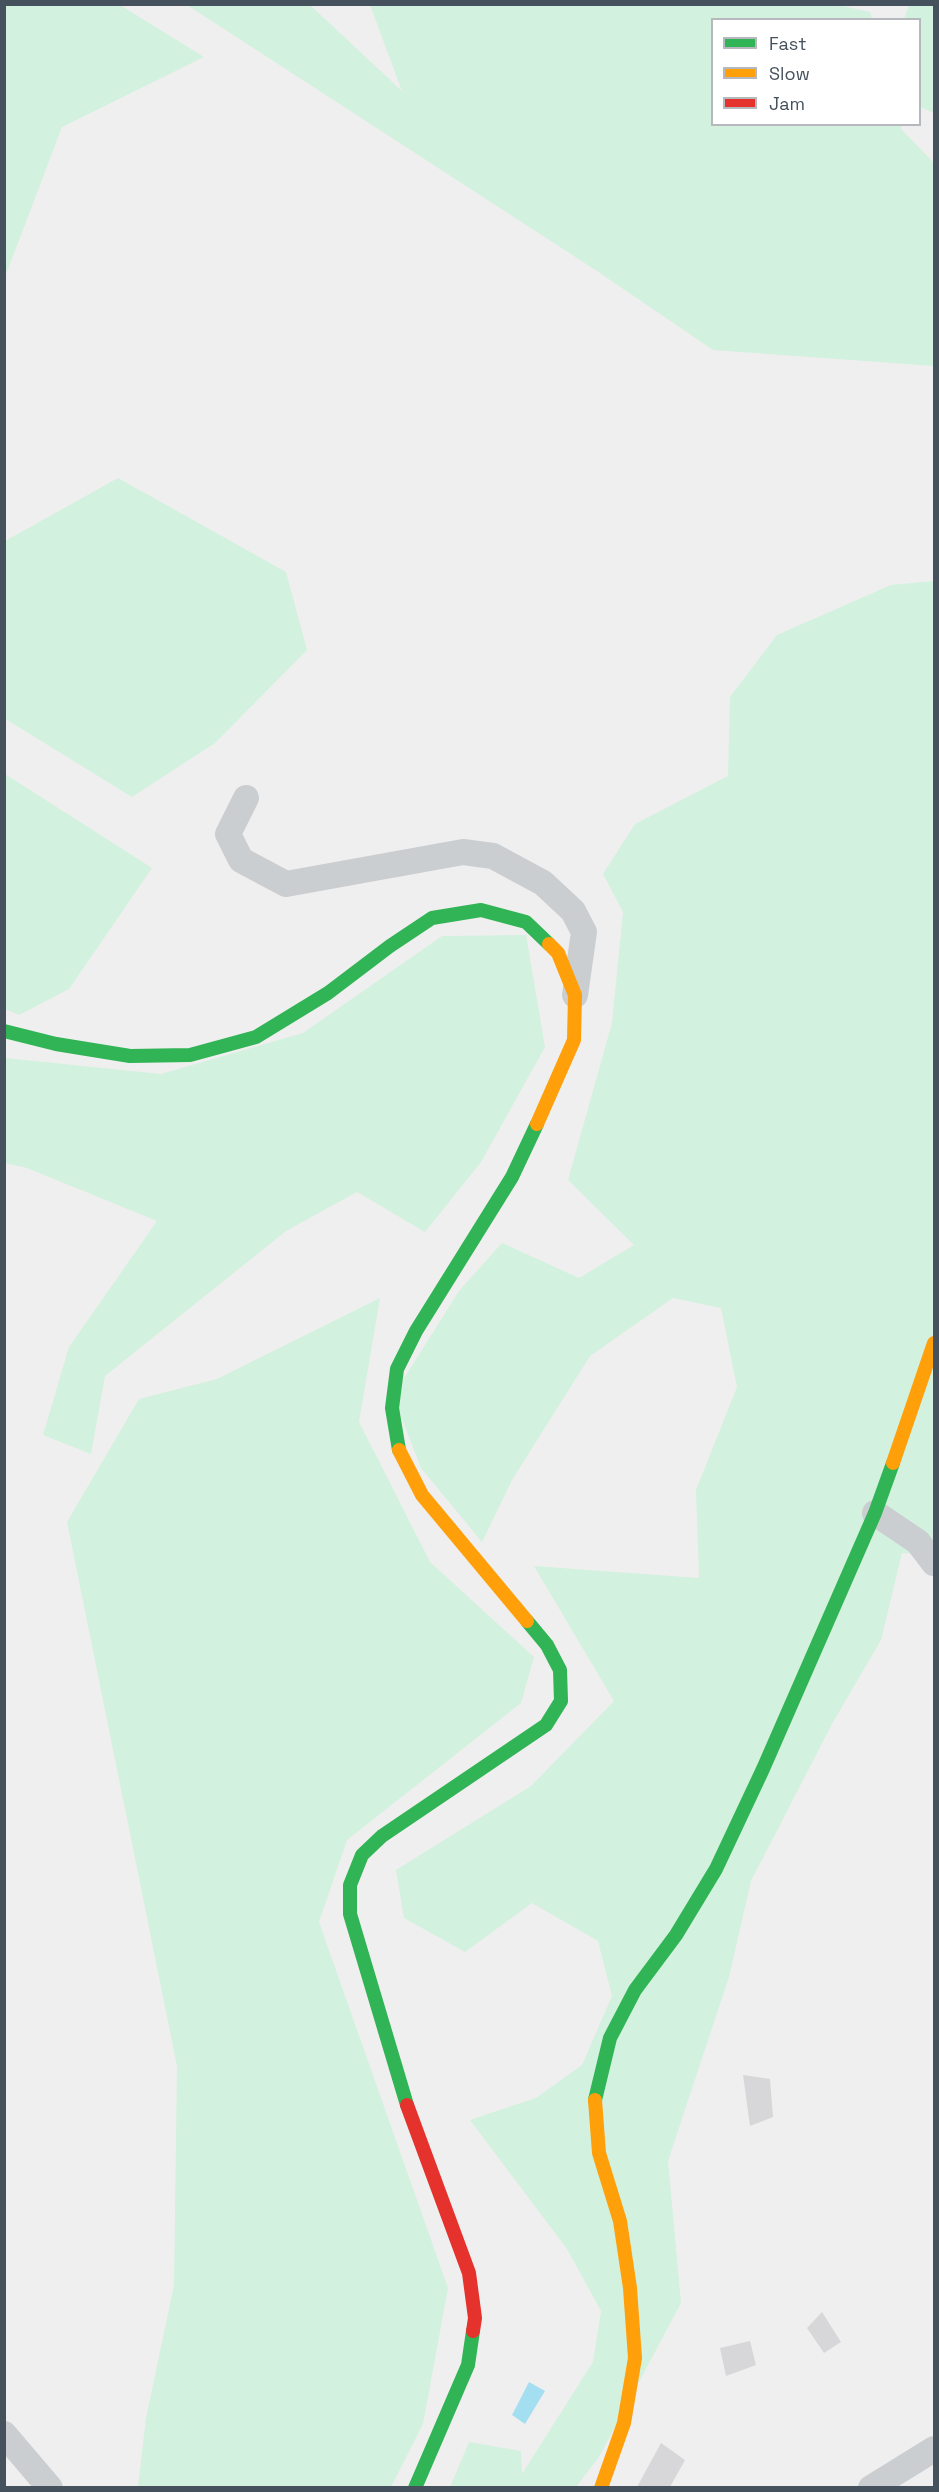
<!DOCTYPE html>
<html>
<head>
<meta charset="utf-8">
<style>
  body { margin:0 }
  #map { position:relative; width:939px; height:2492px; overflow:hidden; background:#f0efef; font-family:"Space Grotesk",sans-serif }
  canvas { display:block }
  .frame { position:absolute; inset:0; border:6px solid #45515d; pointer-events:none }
  .legend { position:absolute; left:711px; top:18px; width:210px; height:108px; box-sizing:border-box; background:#fff; border:2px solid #b5b9be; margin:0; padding:8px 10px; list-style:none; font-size:18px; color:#45515d }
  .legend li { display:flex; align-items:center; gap:12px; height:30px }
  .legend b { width:30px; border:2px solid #b5b9be }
</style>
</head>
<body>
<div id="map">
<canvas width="939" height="2492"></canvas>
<div class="frame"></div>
<ul class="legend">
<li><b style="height:8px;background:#30b455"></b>Fast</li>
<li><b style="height:8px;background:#ff9f0a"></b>Slow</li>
<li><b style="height:8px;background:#e5322d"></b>Jam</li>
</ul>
</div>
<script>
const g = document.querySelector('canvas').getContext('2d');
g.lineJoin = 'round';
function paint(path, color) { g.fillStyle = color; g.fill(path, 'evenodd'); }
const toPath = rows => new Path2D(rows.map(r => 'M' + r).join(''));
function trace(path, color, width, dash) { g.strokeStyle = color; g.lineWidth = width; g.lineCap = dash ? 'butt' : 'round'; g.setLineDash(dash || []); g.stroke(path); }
const green = toPath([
  [5,4,120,5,204,57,62,127,5,277],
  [834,4,870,12,872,19,712,20,712,124,900,125,902,130,934,163,934,366,713,350,597,271,187,5,310,5,402,91,370,5],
  [909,5,934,5,934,113,920,107,920,20,904,19],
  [118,478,286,572,307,650,215,743,132,797,4,718,5,541],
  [934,581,934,1555,902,1553,881,1640,833,1722,751,1881,729,1977,668,2161,681,2303,599,2457,576,2487,450,2487,469,2442,521,2451,522,2474,593,2362,601,2311,567,2249,470,2120,536,2098,582,2065,612,1996,598,1941,532,1903,465,1952,404,1918,396,1870,531,1786,614,1701,534,1566,699,1578,696,1490,737,1387,721,1308,673,1298,590,1356,512,1480,482,1542,421,1468,393,1396,459,1291,502,1243,579,1278,634,1245,568,1180,612,1023,623,912,603,874,635,824,728,776,730,697,777,635,891,585],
  [5,774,152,868,69,989,19,1015,5,1009],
  [526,935,545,1047,481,1162,425,1232,357,1192,286,1231,105,1376,91,1454,43,1435,69,1347,157,1221,27,1168,5,1163,5,1058,161,1074,303,1033,442,936],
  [380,1298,359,1422,430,1562,534,1657,521,1703,347,1840,319,1922,448,2288,423,2424,391,2487,138,2487,146,2418,174,2285,177,2066,67,1522,139,1399,217,1379]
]);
const water = toPath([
  [529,2382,545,2391,525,2424,512,2415]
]);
const building = toPath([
  [743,2075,770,2079,773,2117,750,2126],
  [822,2312,841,2342,824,2353,807,2328],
  [750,2341,756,2365,726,2376,720,2348],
  [661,2443,685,2460,670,2487,637,2487]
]);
const street = toPath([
  [246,798,228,834,241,860,286,884,463,852,493,856,543,883,573,911,584,932,575,995],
  [875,1513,918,1542,934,1563],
  [4,2434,50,2488],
  [871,2488,934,2449]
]);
const fast = toPath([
  [4,1031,56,1044,130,1056,190,1055,256,1037,328,993,390,946,432,918,481,910,526,922,549,944],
  [399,1450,392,1408,397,1369,416,1331,512,1177,537,1124],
  [595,2100,610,2038,635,1990,676,1935,716,1869,763,1769,875,1513,893,1463],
  [407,2105,350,1914,350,1885,362,1855,382,1836,546,1725,561,1701,560,1670,547,1645,527,1621],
  [415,2488,468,2365,473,2331]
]);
const slow = toPath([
  [537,1124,574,1040,575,995,558,953,549,944],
  [399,1450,422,1495,527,1621],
  [893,1463,934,1343],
  [595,2100,599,2153,620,2221,630,2288,635,2358,624,2423,601,2488]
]);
const jam = toPath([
  [407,2105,469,2273,475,2318,473,2331]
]);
paint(green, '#d2f1de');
paint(water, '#a4dff1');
paint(building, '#d7d7d9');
trace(street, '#cbced0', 26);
trace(fast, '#30b455', 14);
trace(slow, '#ff9f0a', 14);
trace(jam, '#e5322d', 14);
</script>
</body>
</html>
